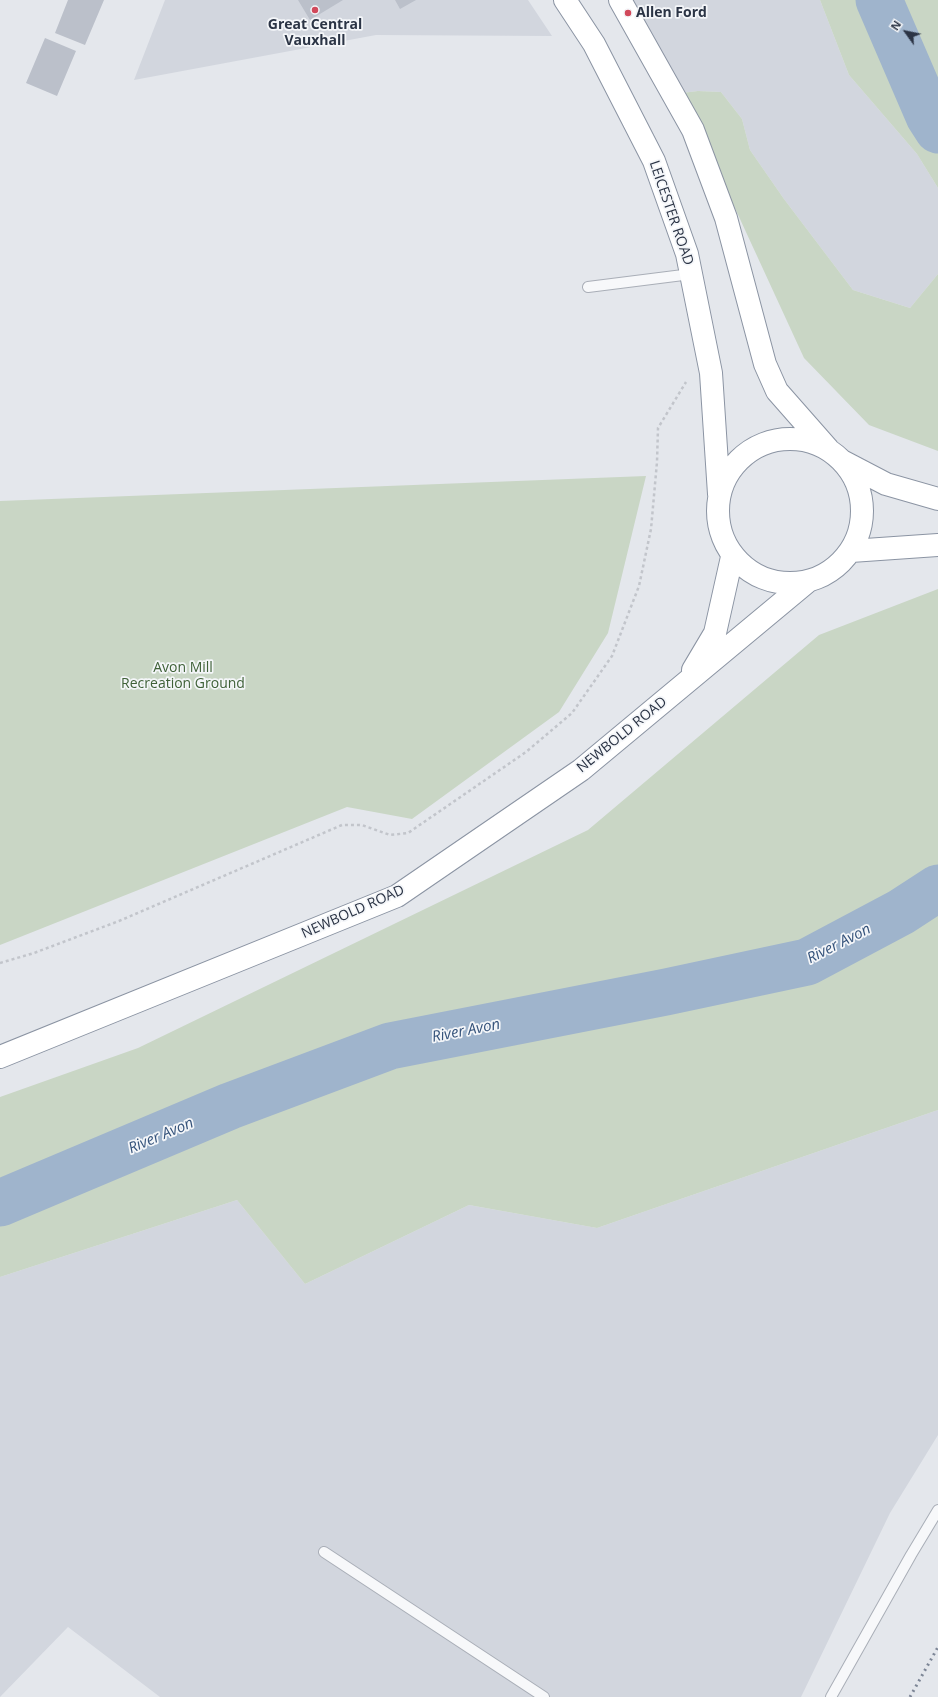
<!DOCTYPE html>
<html>
<head>
<meta charset="utf-8">
<style>
  body { margin:0 }
  #map { position:relative; width:938px; height:1697px; overflow:hidden; background:#e4e7ec; font-family:"Open Sans",sans-serif }
  canvas { display:block }
  .north { position:absolute; left:886px; top:12px; width:40px; height:40px; -webkit-text-stroke:3px #f4f6f9; paint-order:stroke; rotate:303deg; font-size:11px; font-weight:700; line-height:16px; text-align:center; color:#2b3445 }
  .north::after { content:''; display:block; margin:auto; width:14px; height:18px; background:#2b3445; clip-path:polygon(50% 0,100% 100%,50% 72%,0 100%) }
</style>
</head>
<body>
<div id="map">
<canvas width="938" height="1697"></canvas>
<div class="north">N</div>
</div>
<script>
const g = document.querySelector('canvas').getContext('2d');
g.lineJoin = 'round';
function paint(path, color) { g.fillStyle = color; g.fill(path, 'evenodd'); }
const toPath = rows => new Path2D(rows.map(r => 'M' + r).join(''));
function trace(path, color, width, dash) { g.strokeStyle = color; g.lineWidth = width; g.lineCap = dash ? 'butt' : 'round'; g.setLineDash(dash || []); g.stroke(path); }
function label(font, color, halo, rows, align = 'center') {
  g.font = font + ' "Open Sans",sans-serif'; g.lineWidth = 3.5; g.setLineDash([]); g.textBaseline = 'middle'; g.strokeStyle = halo; g.fillStyle = color; for (const [text, x, y, turn = 0] of rows) {
    g.save(); g.translate(x, y); g.rotate((+turn || 0) * Math.PI / 180); g.textAlign = isNaN(turn) ? turn : align; if (halo) g.strokeText(text, 0, 0); g.fillText(text, 0, 0); g.restore();
  }
}
const built = toPath([
  [165,0,528,0,552,36,376,35,134,80],
  [628,0,820,0,849,75,917,154,938,188,938,274,910,308,853,290,784,199,750,150,742,119,721,92,698,91,682,93],
  [938,1110,938,1435,890,1513,801,1697,160,1697,68,1627,0,1697,0,1277,237,1200,305,1284,469,1205,597,1228]
]);
const green = toPath([
  [820,0,938,0,938,188,917,154,849,75],
  [698,91,721,92,742,119,750,150,784,199,853,290,910,308,938,274,938,451,869,425,804,358,682,93],
  [646,476,608,633,559,712,412,819,347,807,0,945,0,501],
  [938,589,938,1110,597,1228,469,1205,305,1284,237,1200,0,1277,0,1097,138,1048,588,830,819,635]
]);
const river = toPath([
  [879,0,929,116,938,130],
  [0,1203,230,1106,390,1046,666,992,807,962,901,912,938,888]
]);
const building = toPath([
  [68,0,104,0,85,45,55,33],
  [298,0,343,0,310,20],
  [395,0,416,0,400,9],
  [45,38,76,51,57,96,26,83]
]);
const path = toPath([
  [0,963,34,953,119,921,342,825,362,825,390,835,408,833,526,752,572,713,612,656,639,586,651,529,657,462,658,428,686,382]
]);
const service = toPath([
  [588,287,691,274],
  [324,1552,544,1697],
  [831,1697,911,1555,938,1510]
]);
const trunk = toPath([
  [565,0,594,44,654,161,687,254,711,373,719,494],
  [620,0,693,130,726,218,765,364,777,391,828,449],
  '718 511a72 72 0 1 1 144 0a72 72 0 1 1-144 0Z',
  [842,461,886,484,938,499],
  [851,551,938,545],
  [693,670,715,633,732,557],
  [0,1057,397,896,581,770,807,582]
]);
const rail = toPath([
  [910,1697,938,1647]
]);
const markers = [
  [315,10,4,"#d1495b"],
  [628,13,4,"#d1495b"]
];
const poiNames = [
  ["Allen Ford",636,13],
  ["Great Central",315,25,"center"],
  ["Vauxhall",315,41,"center"]
];
const streetNames = [
  ["LEICESTER ROAD",671,213,71],
  ["NEWBOLD ROAD",622,735,-39],
  ["NEWBOLD ROAD",353,912,-24]
];
const parkNames = [
  ["Avon Mill",183,668],
  ["Recreation Ground",183,684]
];
const waterNames = [
  ["River Avon",839,944,-27],
  ["River Avon",466,1031,-11],
  ["River Avon",161,1136,-23]
];
paint(built, '#d2d6de');
paint(green, '#c9d6c5');
trace(river, '#9fb4cc', 47);
paint(building, '#bbc0ca');
trace(service, '#a9aeb7', 12);
trace(trunk, '#8b94a3', 24);
trace(path, '#c2c5cb', 2.5, [3, 3]);
trace(service, '#f7f8fa', 10);
trace(trunk, '#fff', 22);
trace(rail, '#7d8696', 3, [2, 4]);
for (const [x, y, r, color] of markers) { const dot = new Path2D(); dot.arc(x, y, r, 0, 2 * Math.PI); g.fillStyle = color; g.fill(dot); trace(dot, '#f4f6f9', 1.5); }
label('bold 14px', '#2b3445', '#f4f6f9', poiNames, 'left');
label('14px', '#2b3445', '#f4f6f9', streetNames);
label('14px', '#3f6138', '#f4f6f9', parkNames);
label('italic 15px', '#34527a', '#f4f6f9', waterNames);
</script>
</body>
</html>
